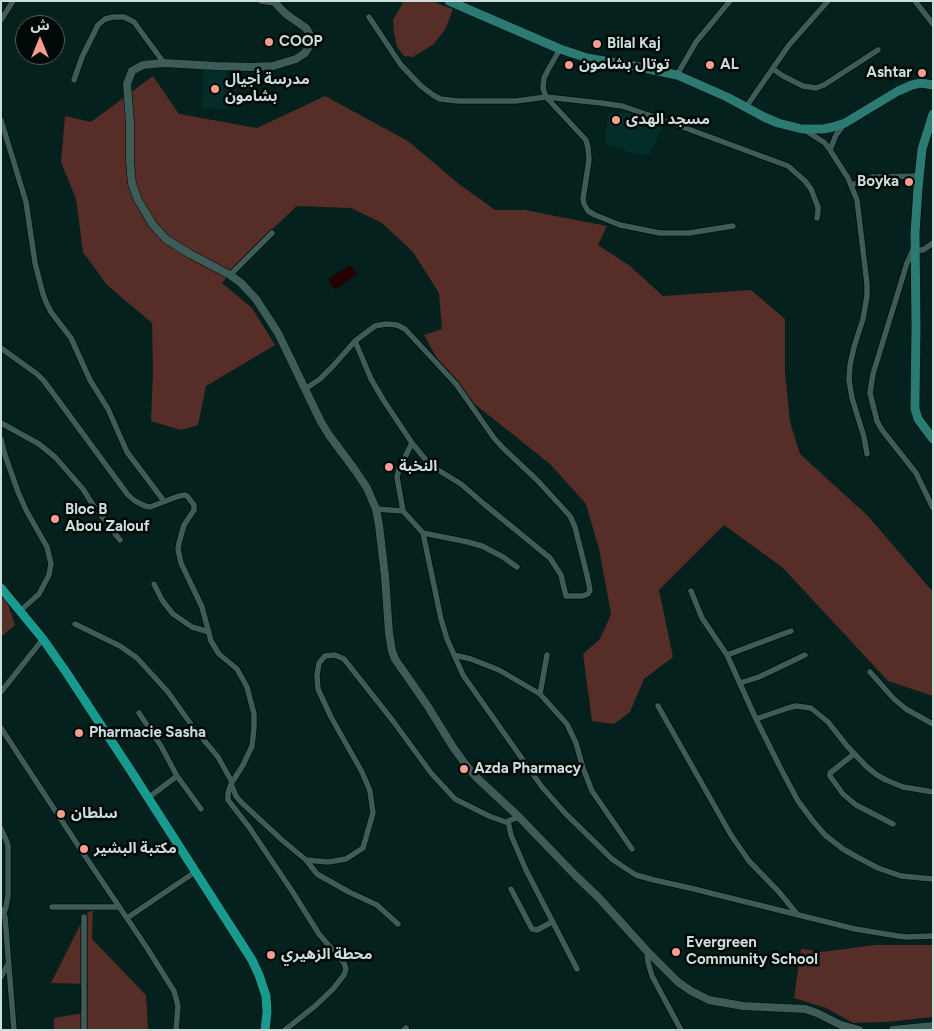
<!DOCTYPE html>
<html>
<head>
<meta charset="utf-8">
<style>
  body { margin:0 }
  #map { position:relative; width:934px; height:1031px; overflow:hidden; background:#04211e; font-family:Figtree,"Noto Sans Arabic",sans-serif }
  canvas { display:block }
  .frame { position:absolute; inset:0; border:2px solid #ccdcd9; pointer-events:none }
  .north { position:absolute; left:15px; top:15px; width:50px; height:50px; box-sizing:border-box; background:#010907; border:1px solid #525d5b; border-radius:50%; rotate:0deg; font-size:14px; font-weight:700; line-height:20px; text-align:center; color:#ccdcd9 }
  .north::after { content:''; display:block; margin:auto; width:18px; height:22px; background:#f59d8f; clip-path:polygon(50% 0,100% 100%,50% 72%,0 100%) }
</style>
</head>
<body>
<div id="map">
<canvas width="934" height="1031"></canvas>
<div class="frame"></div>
<div class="north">ش</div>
</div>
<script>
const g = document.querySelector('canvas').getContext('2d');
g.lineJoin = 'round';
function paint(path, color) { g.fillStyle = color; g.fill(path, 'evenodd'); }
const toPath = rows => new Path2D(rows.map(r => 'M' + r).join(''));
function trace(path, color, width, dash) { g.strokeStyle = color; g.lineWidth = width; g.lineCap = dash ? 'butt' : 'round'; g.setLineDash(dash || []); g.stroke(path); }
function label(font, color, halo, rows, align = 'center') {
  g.font = font + ' Figtree,"Noto Sans Arabic",sans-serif'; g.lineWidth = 5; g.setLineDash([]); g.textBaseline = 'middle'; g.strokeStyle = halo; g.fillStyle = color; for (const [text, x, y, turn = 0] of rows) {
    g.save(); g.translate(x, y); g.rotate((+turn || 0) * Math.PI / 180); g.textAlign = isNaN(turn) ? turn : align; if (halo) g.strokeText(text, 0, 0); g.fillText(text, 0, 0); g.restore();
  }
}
const built = toPath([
  [203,69,227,70,229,110,202,108],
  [626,112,663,126,649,155,632,153,605,144,608,114]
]);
const green = toPath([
  [404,1,431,1,453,9,446,28,434,44,413,57,404,56,397,47,394,33,393,20],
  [153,76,179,114,257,128,325,96,408,141,459,184,495,210,525,210,607,226,598,245,630,266,663,296,751,290,785,319,785,372,790,422,800,454,868,516,933,592,933,696,888,681,783,568,724,525,659,590,673,657,644,679,630,712,614,724,592,721,583,654,600,639,611,614,599,549,586,504,550,464,452,386,424,335,442,329,439,293,413,252,382,223,351,208,297,206,248,252,222,283,252,308,275,345,206,386,198,425,181,430,151,421,153,370,152,323,107,285,83,252,76,199,61,162,65,116,91,122],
  [6,598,15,625,1,637,1,599],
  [93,908,92,939,146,995,148,1030,54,1030,54,1018,83,1013,88,984,51,983,84,917],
  [875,945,933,945,933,1017,887,1022,853,1023,826,1008,794,998,801,949,822,952]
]);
const water = toPath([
  [350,265,357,274,335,290,328,279]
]);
const minor = toPath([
  [261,1,275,3],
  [915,1,933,24],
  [369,17,401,65,421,86,433,95,440,99,458,101,516,101,546,97,601,103,622,106,672,123,788,166,805,181,811,189,818,207,818,212,817,218],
  [1,20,13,1],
  [560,49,548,70,544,78,543,88,546,97,586,140,588,148,589,160,583,199,584,204,588,211,595,215,620,225,660,233,689,233,733,226],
  [773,69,783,76,803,86,816,88,824,85,878,50],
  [677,75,696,42,730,1],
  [74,80,82,57,98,25,105,19,113,17,124,17,134,22,164,63],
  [746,107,789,45,828,1],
  [1,120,26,202,35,263,43,294,46,302,51,312,71,338,90,380,108,409,127,452,164,501],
  [803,129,825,143,830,150,848,178,857,200,867,284,867,296,863,319,854,347,850,365,849,380,852,398,864,437,867,454],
  [830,150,836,135,845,123],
  [852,185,872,177,919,176],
  [913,250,907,263,873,374,870,393,877,421,882,430,916,473,933,508],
  [915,250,923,250,933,243],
  [230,275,272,233],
  [1,348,37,374,44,381,128,495,135,501,145,506,150,507,179,496,185,495,187,496,194,505,194,510,184,525,179,543,178,549,181,563,202,607,211,641,219,654,237,669,247,687,254,714,254,728,252,746,243,765,231,784,228,793,228,800,249,827,292,891,319,934,344,963,346,969,344,975,333,989,315,1006,285,1030],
  [305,389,320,379,333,366,355,341,375,326,386,324,397,325,405,329,456,384,494,438,503,448,537,480,570,516,575,527,587,575,590,590,588,594,582,596,566,596,561,575,550,558,484,504,461,484,430,465,412,443,384,401,371,379,355,341],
  [1,423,39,444,55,457,83,489,93,505,120,540],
  [1,439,5,455,18,492,26,510,47,547,51,564,49,575,39,594,21,610],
  [376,509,403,511,423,533,441,619,447,639,463,675,542,787,565,813,612,859,622,866,636,875,654,880,690,888,855,929,898,936,907,937,933,936],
  [403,511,397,477,399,469,412,443],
  [423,533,468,542,482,546,503,557,517,567],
  [154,584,162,600,173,614,192,627,209,632],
  [691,591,702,618,727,655,756,719,782,771,798,801,813,821,825,835,843,849,857,857,878,868,901,876,933,879],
  [75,624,120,646,137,658,168,692,193,727,218,757,232,782],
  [454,655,471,659,499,670,540,694,567,724,576,743,583,768,592,791,632,849],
  [727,655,791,631],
  [870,672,894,699,906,709,933,724],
  [740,683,759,677,805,655],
  [1,692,43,639],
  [540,694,547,655],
  [658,706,731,835,749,861,779,892,797,914],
  [139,713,161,746,177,776],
  [756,719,788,708,796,706,811,708,828,722,847,746,867,767,877,775,886,780,903,787,933,792],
  [1,728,83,853,147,948,174,991,178,1006,176,1030],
  [854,754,830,773,830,776,843,794,856,805,893,824],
  [231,784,236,796,241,802,282,840,306,860,317,874,349,892,377,905,398,924],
  [148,798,177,776,201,809],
  [519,817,508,821,511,835,526,870,577,969],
  [1,829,7,842,8,846,8,896,6,907,4,913],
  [306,860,328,862,346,859,363,848,373,813,370,791,362,772,331,717,318,689,317,676,319,663,325,656,335,655,344,659,393,721,431,773,455,799,489,816,508,823],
  [511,889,532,929,537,930,552,922],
  [52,907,119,907],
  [1,909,5,917,14,1030],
  [84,917,84,1030],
  [127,918,195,872],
  [647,951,648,962,652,976,681,1030],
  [1,977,8,964],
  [404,1030,406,1028]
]);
const tertiary = toPath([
  [274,1,279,7,286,14,306,28,310,35,308,48,305,53,296,59,273,66,251,67,216,66,164,63,143,65,132,71,127,84,130,122,130,161,132,184,138,200,146,213,153,225,166,239,190,254,230,275,241,283,256,299,278,333,321,422,329,435,355,470,367,488,376,509,379,525,385,576,389,633,392,651,395,659,427,705,453,747,466,765,476,777,519,817,575,875,599,898,647,951,678,982,691,991,709,1000,743,1006,805,1009,817,1013,841,1025,859,1030],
  [893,1030,933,1026]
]);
const secondary = toPath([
  [449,1,560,49,587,58,634,66,677,75,727,97,764,117,778,123,802,129,823,129,833,127,845,123,898,91,912,85,921,83,933,85],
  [933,114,922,149,918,188,915,233,916,327,915,402,915,409,918,419,933,439]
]);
const primary = toPath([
  [1,588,43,639,66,672,131,771,252,960,259,975,266,996,267,1012,265,1030]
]);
const markers = [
  [269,42,5,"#f59d8f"],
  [597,44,5,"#f59d8f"],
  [569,65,5,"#f59d8f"],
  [710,65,5,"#f59d8f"],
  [922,73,5,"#f59d8f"],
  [215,89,5,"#f59d8f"],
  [616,120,5,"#f59d8f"],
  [909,182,5,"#f59d8f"],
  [389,467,5,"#f59d8f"],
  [55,519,5,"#f59d8f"],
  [79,733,5,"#f59d8f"],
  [464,769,5,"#f59d8f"],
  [61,814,5,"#f59d8f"],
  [84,849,5,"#f59d8f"],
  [676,952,5,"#f59d8f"],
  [271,955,5,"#f59d8f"]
];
const poiNames = [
  ["COOP",279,42],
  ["Bilal Kaj",607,44],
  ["توتال بشامون",579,65],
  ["AL",720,65],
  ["Ashtar",912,73,"right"],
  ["مدرسة أجيال",225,80],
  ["بشامون",225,97],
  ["مسجد الهدى",626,120],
  ["Boyka",899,182,"right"],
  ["النخبة",399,467],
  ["Bloc B",65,510],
  ["Abou Zalouf",65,527],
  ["Pharmacie Sasha",89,733],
  ["Azda Pharmacy",474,769],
  ["سلطان",71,814],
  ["مكتبة البشير",94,849],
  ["Evergreen",686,943],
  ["Community School",686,960],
  ["محطة الزهيري",281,955]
];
paint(built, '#042d28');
paint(green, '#562d27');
paint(water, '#250000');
trace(minor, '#000a08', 7);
trace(tertiary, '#000a08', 9);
trace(secondary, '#000a08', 10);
trace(primary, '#000a08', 10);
trace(minor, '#3e5c57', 5.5);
trace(tertiary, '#3e5c57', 8);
trace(secondary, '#2b7b73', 9);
trace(primary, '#199a8e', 9);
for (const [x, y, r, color] of markers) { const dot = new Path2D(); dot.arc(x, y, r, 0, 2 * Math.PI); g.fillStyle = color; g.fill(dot); trace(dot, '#010907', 2); }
label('bold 15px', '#ccdcd9', '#010907', poiNames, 'left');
</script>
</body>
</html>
